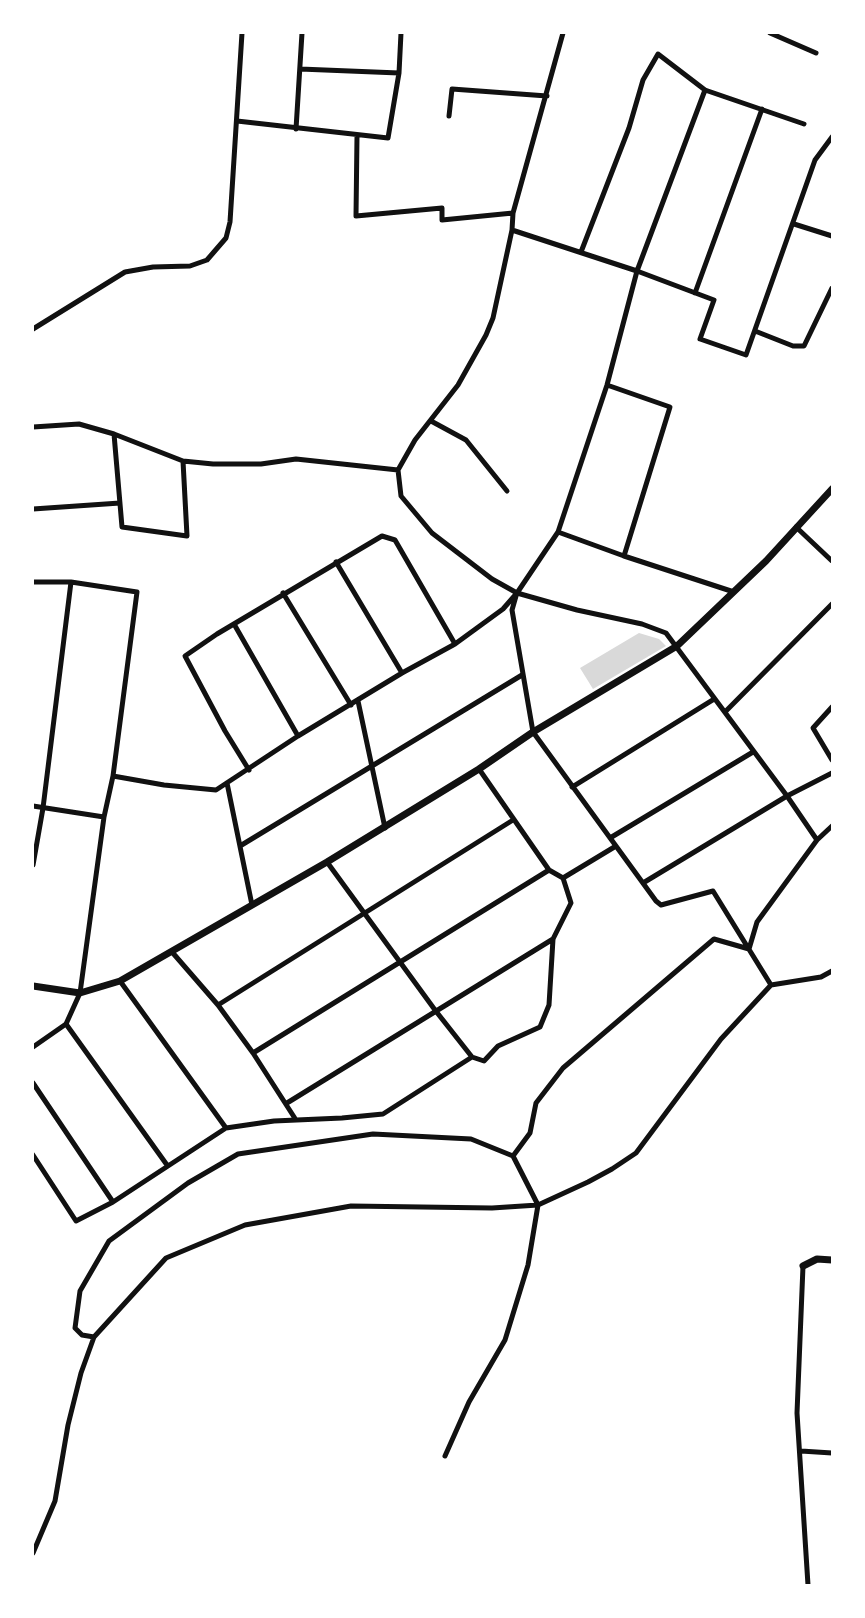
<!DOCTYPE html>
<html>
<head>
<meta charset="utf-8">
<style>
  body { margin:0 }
  #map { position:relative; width:865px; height:1618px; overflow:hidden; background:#fff; font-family:Cabin,sans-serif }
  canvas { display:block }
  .frame { position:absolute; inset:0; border:34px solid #fff; pointer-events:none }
</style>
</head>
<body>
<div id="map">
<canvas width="865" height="1618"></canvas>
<div class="frame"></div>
</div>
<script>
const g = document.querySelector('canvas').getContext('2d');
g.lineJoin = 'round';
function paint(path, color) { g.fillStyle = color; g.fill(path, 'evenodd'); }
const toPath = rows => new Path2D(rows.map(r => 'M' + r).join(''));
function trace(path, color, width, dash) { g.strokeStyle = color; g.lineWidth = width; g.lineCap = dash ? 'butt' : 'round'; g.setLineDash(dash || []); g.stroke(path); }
const water = toPath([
  [639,633,659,639,666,646,593,689,580,668]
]);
const minor = toPath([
  [563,33,513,213,512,230,493,318,486,335,458,385,415,440,398,470,401,496,432,533,492,579,517,593,577,610,642,624,666,633,787,796,817,840],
  [770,33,816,53],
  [300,69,399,73],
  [449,116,452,89,547,96],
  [237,121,388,138,399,73,401,33],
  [296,129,302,33],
  [357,136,356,216,442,208,442,220,513,213],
  [794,224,832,236],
  [512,230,637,271,714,300,700,339,746,355,815,160,832,137],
  [581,252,629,128,643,80,658,54,705,90,804,124],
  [695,293,762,109],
  [33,329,125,272,153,267,190,266,207,260,226,238,230,222,242,33],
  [755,331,793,346,804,346,832,288],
  [607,385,670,407,624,556],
  [431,421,466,440,507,491],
  [33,427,79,424,114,434,183,461,213,464,261,464,296,459,398,470],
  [114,434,122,527,187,536,183,461],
  [33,509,120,503],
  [796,527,832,561],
  [558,532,624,556,734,592],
  [336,562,402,673],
  [33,582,71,582,137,592,113,776,104,817,80,993,66,1024,33,1047],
  [283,593,351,705],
  [516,596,512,610,533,732,656,901,661,905,713,891,771,985],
  [234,624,298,736],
  [358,701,385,828],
  [832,707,813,728,832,760],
  [725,712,832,604],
  [249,770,225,731,185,656,217,634,382,536,395,540,455,644],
  [113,776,164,785,216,790,298,736,402,673,455,644,503,609,517,593,558,532,607,385,637,271,705,90],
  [227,783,252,905],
  [572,787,714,699],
  [33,806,104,817],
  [610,838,753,752],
  [240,846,522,675],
  [327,862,435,1010,472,1057,484,1061,498,1046,540,1027,549,1005,553,939,571,903,563,878,549,870,479,769],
  [33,865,43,808,71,582],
  [563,878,616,846],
  [643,883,787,796,832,773],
  [749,949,757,922,817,840,832,826],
  [172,952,218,1005,253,1053,296,1120],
  [120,981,226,1128],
  [218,1005,513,820],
  [66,1024,167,1165],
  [253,1053,549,870],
  [33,1083,113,1202],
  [287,1103,553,939],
  [33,1155,76,1221,113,1202,226,1128,274,1121,342,1118,383,1114,472,1057],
  [513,1156,530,1133,536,1103,563,1068,714,939,749,949],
  [803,1266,797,1413,808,1585],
  [94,1337,166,1258,245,1225,351,1206,492,1208,538,1205,588,1182,612,1169,636,1153,721,1039,771,985,821,977,832,971],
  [801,1451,832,1453],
  [33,1553,55,1501,68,1425,81,1373,94,1337,82,1335,75,1328,80,1291,109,1241,188,1183,238,1154,373,1134,471,1139,513,1156,538,1205,528,1265,505,1340,469,1402,445,1456]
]);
const tertiary = toPath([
  [33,986,80,993,120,981,327,862,479,769,533,732,677,646,766,561,832,489],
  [803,1266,817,1259,832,1260]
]);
paint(water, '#d9d9d9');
trace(minor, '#111', 5);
trace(tertiary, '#111', 7);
</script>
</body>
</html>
